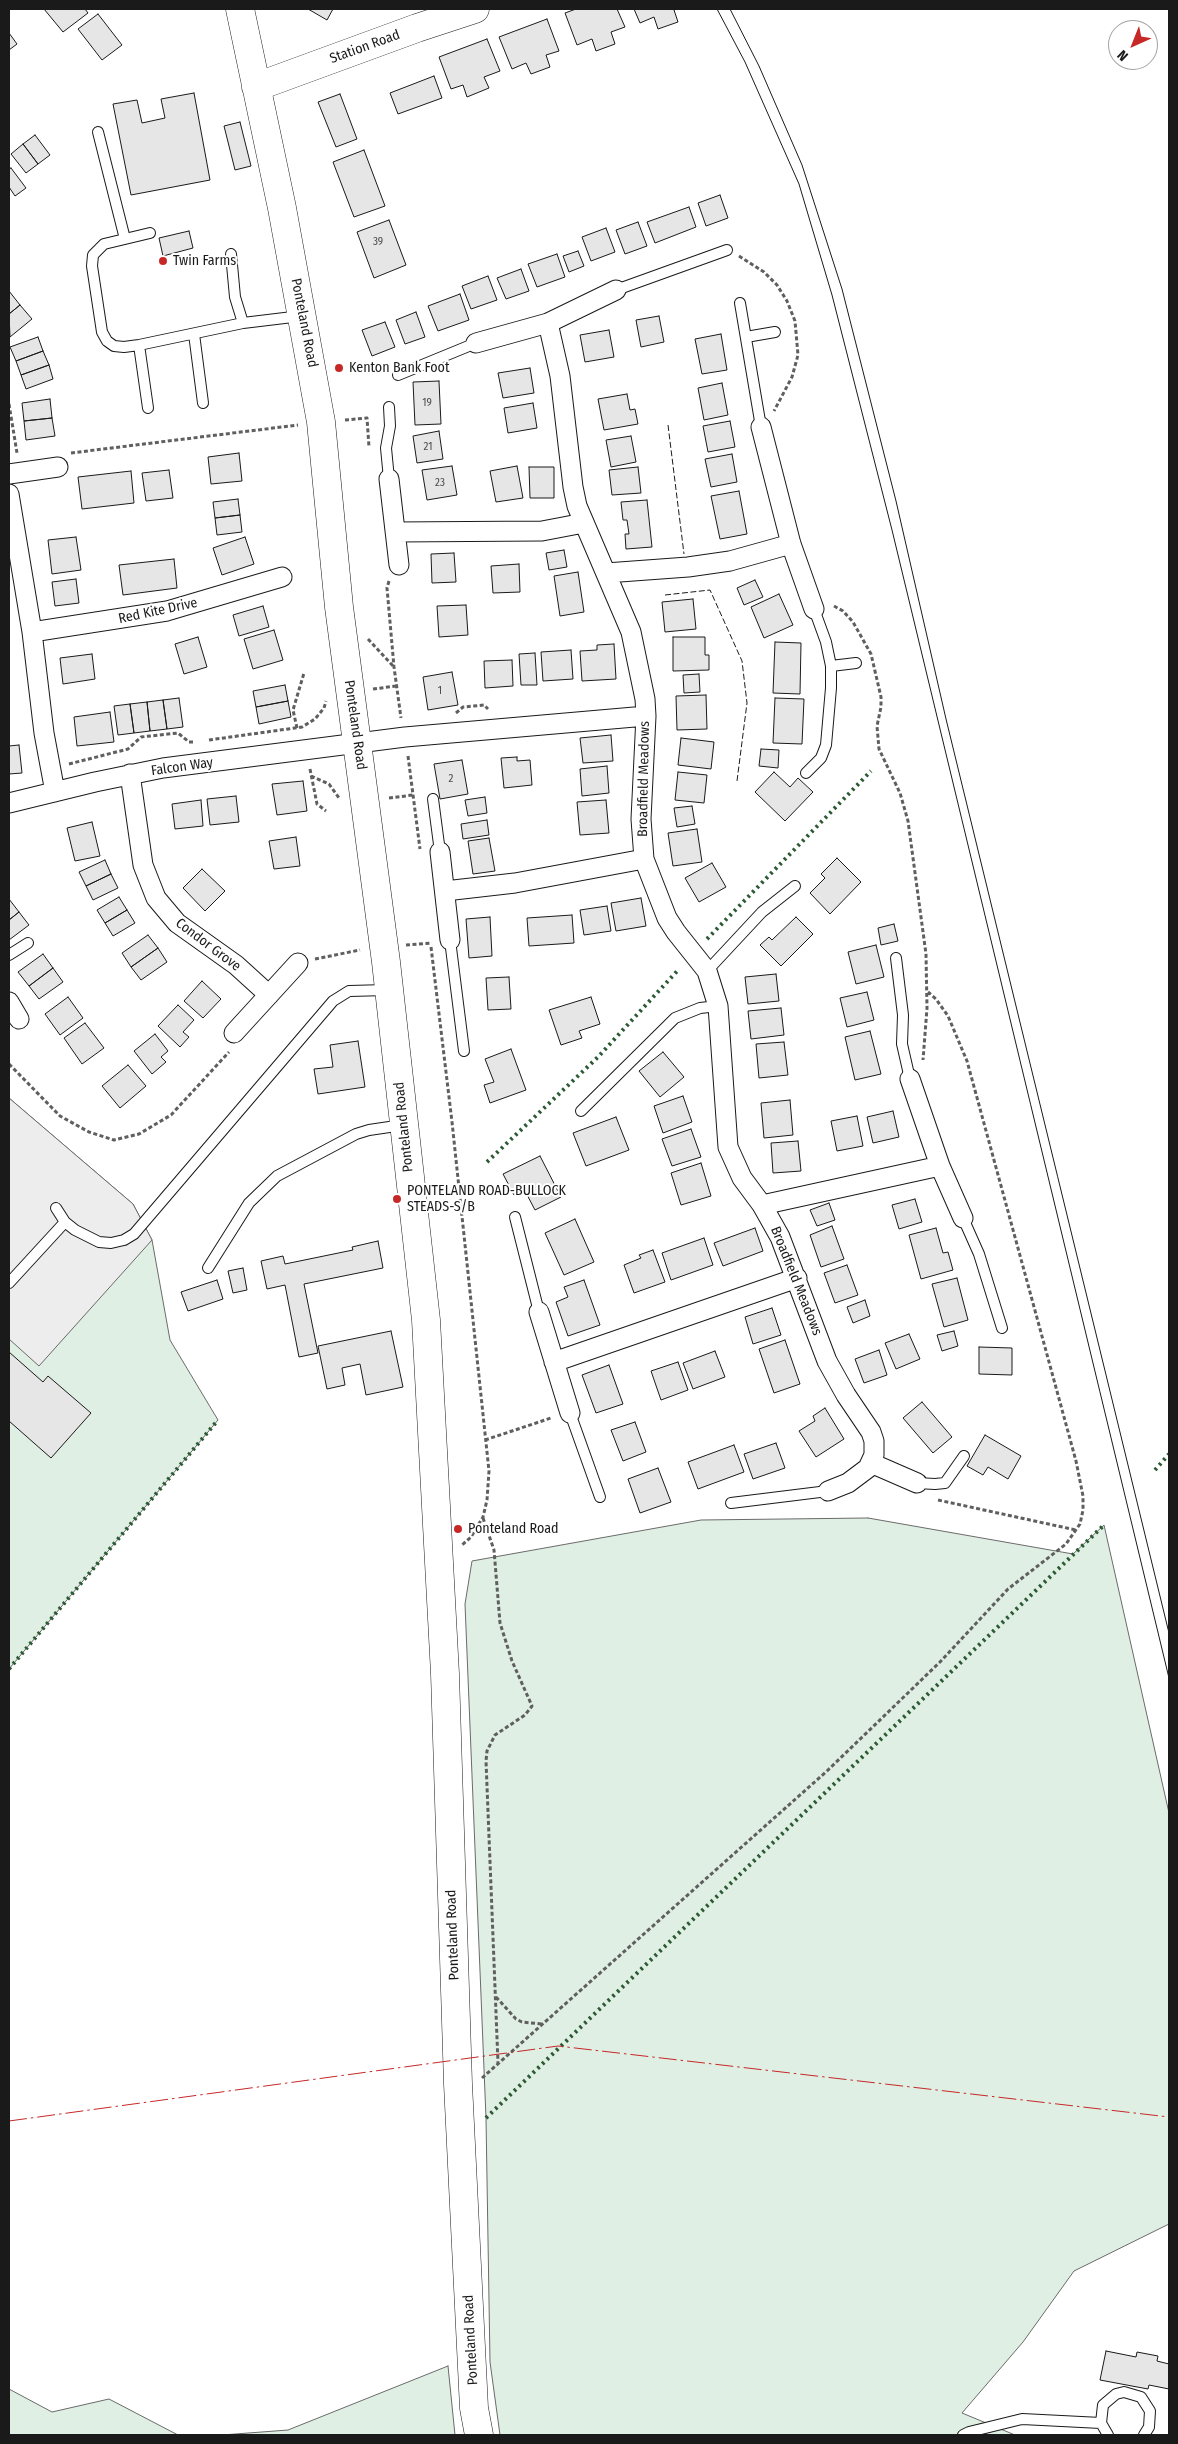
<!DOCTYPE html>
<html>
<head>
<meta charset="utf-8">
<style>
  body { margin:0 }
  #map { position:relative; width:1178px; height:2444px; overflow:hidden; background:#fff; font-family:"Fira Sans Condensed",sans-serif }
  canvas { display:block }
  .frame { position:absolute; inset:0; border:10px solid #1a1a1a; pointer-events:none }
  .north { position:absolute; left:1108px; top:20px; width:50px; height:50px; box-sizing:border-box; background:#fff; border:1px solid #a3a3a3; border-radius:50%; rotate:224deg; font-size:14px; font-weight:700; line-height:20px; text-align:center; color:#1a1a1a }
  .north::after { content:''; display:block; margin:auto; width:18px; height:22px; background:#c62828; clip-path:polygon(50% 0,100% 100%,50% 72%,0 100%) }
</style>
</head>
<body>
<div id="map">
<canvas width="1178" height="2444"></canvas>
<div class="frame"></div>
<div class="north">N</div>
</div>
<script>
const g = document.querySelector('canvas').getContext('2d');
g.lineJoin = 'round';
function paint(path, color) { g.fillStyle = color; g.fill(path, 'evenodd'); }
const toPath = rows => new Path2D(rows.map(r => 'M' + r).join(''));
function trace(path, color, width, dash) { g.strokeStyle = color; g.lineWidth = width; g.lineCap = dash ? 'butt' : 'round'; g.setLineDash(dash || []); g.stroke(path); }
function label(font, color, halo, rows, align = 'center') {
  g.font = font + ' "Fira Sans Condensed",sans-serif'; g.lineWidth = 4; g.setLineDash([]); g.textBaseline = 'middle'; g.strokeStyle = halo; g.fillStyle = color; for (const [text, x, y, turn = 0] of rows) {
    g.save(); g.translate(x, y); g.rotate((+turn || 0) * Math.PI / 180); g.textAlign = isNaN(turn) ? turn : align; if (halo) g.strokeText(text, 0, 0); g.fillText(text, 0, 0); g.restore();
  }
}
const green = toPath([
  [9,1098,133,1204,152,1240,170,1340,218,1420,9,1669,9,1098],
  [868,1518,1073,1554,1104,1525,1169,1813,1169,2224,1074,2271,1023,2342,962,2413,1015,2435,500,2435,490,2362,486,2118,465,1604,472,1561,701,1520,868,1518],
  [448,2366,455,2435,222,2435,288,2430,448,2366],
  [9,2389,52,2412,109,2399,178,2435,9,2435,9,2389]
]);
const parking = toPath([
  [9,1098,133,1204,152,1240,39,1366,9,1339,9,1098]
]);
const building = toPath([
  [44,9,85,9,88,13,63,32,44,9],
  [308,9,333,9,327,20,308,9],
  [576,9,617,9,625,27,611,32,615,44,596,51,592,39,577,45,565,13,576,9],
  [634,9,677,9,674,10,678,22,658,29,654,17,640,23,634,9],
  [98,14,122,45,102,60,78,29,98,14],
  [547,19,559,51,546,55,550,67,531,74,526,63,512,69,499,37,547,19],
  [9,33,17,44,9,50,9,33],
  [487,39,500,71,484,77,489,88,467,97,463,85,451,89,439,57,487,39],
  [434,76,442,98,398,114,390,93,434,76],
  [194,93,210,180,131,195,113,104,137,100,142,123,165,118,161,99,194,93],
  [340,94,357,139,336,147,318,102,340,94],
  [240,122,251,166,235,170,224,126,240,122],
  [35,135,50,155,38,164,23,144,35,135],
  [23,144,38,164,26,173,11,154,23,144],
  [364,150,385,206,354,217,333,162,364,150],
  [11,168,26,188,15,196,9,187,9,169,11,168],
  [720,195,728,218,706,226,698,203,720,195],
  [689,207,696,227,655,243,647,222,689,207],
  [389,220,406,265,374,278,357,232,389,220],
  [638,222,647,246,625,254,616,230,638,222],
  [606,228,615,252,591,261,582,237,606,228],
  [189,231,193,248,163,256,159,238,189,231],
  [578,251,584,266,569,272,563,256,578,251],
  [557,254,565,277,537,287,528,264,557,254],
  [521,269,529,291,506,299,497,278,521,269],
  [488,276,497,300,471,309,462,286,488,276],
  [9,291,20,305,9,314,9,291],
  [460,294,469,320,438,331,428,306,460,294],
  [20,305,32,319,10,337,9,314,20,305],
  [416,312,425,337,405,344,396,320,416,312],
  [659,316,664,342,641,347,636,320,659,316],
  [385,322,395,347,372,356,362,330,385,322],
  [609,330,614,357,585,362,580,335,609,330],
  [721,334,727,370,702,374,695,339,721,334],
  [38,337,43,351,16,361,10,347,38,337],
  [43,351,49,365,21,375,16,361,43,351],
  [49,365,53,379,26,389,21,375,49,365],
  [530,368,534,393,503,398,498,373,530,368],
  [439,381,441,424,415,425,413,382,439,381],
  [722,383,728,415,704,420,698,388,722,383],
  [627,394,630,410,635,409,638,424,604,430,598,399,627,394],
  [50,399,52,418,24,421,22,403,50,399],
  [533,403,537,428,508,433,504,408,533,403],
  [52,418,55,436,26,440,24,421,52,418],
  [730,421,735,447,708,452,703,426,730,421],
  [439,431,443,459,417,463,413,436,439,431],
  [631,436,636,462,611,467,606,440,631,436],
  [239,453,242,481,211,484,208,457,239,453],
  [732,454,737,482,711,487,705,459,732,454],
  [452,466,457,495,427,500,422,470,452,466],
  [517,466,523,498,496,502,490,471,517,466],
  [529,467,554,467,554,498,530,498,529,467],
  [638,467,641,493,612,495,609,470,638,467],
  [169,470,173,498,146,501,142,473,169,470],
  [131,471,134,503,82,509,78,477,131,471],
  [739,491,747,534,720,539,711,496,739,491],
  [238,499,240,515,215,518,213,502,238,499],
  [647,500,652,547,626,549,625,534,629,534,627,520,623,520,621,502,647,500],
  [240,515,242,532,217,535,215,518,240,515],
  [76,537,81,570,52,574,48,540,76,537],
  [245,537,254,564,222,575,213,548,245,537],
  [564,550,567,567,549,570,546,553,564,550],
  [454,553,456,582,432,583,431,554,454,553],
  [174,559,177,588,123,595,119,565,174,559],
  [519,564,520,592,493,593,491,566,519,564],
  [578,572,584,612,560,616,554,576,578,572],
  [76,579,79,603,55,606,52,582,76,579],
  [755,580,763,597,744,605,737,588,755,580],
  [779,594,793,625,764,638,751,607,779,594],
  [693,599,696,629,665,632,662,602,693,599],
  [466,605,468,635,439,637,437,606,466,605],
  [263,606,269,627,239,636,233,615,263,606],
  [274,630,283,660,253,669,244,639,274,630],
  [198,637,207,667,184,674,175,644,198,637],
  [673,637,705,637,705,655,709,655,709,670,673,671,673,637],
  [775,642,801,643,800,694,773,693,775,642],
  [614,644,616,679,582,681,580,651,597,650,597,645,614,644],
  [571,650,573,679,543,681,541,652,571,650],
  [535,653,537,685,521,685,519,654,535,653],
  [92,654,95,679,63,684,60,658,92,654],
  [512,660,513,686,485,688,484,661,512,660],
  [452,672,458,705,428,710,423,677,452,672],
  [699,674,700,692,684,693,683,675,699,674],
  [285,685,288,701,256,707,253,691,285,685],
  [706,695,707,729,677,730,676,696,706,695],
  [179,698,183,727,167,729,163,700,179,698],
  [775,698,804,699,802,744,773,743,775,698],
  [163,700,167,729,150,731,147,702,163,700],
  [288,701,291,717,259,724,256,707,288,701],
  [147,702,150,731,134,733,130,704,147,702],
  [130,704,134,733,118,735,114,706,130,704],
  [110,712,114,742,77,746,74,717,110,712],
  [611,735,613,761,583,763,580,738,611,735],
  [681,738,714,742,711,769,678,765,681,738],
  [19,745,22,773,9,774,9,746,19,745],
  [761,749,779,750,778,768,759,766,761,749],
  [517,757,517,761,530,760,532,785,504,788,501,758,517,757],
  [462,760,468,794,440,799,434,764,462,760],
  [607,766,609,793,582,796,580,769,607,766],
  [678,772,707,775,704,803,675,800,678,772],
  [774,772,790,787,798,778,813,792,785,821,755,792,774,772],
  [303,781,307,811,277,815,272,784,303,781],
  [236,796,239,822,210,825,207,799,236,796],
  [485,797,487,813,468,816,465,800,485,797],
  [201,800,203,826,175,829,172,804,201,800],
  [606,800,609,833,580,835,577,802,606,800],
  [692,806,695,824,677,827,674,808,692,806],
  [487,820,489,835,463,839,461,824,487,820],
  [92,822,100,856,75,861,67,828,92,822],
  [697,829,702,862,673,866,668,833,697,829],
  [296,837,300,866,274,869,269,841,296,837],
  [489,838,495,871,473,874,468,841,489,838],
  [837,858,861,882,830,914,810,893,825,878,821,874,837,858],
  [105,860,111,874,86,886,79,872,105,860],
  [712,863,726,887,699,902,685,878,712,863],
  [202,869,225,891,205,911,183,888,202,869],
  [111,874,118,888,93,900,86,886,111,874],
  [119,897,127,910,105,923,97,910,119,897],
  [641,898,646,926,616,931,611,903,641,898],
  [9,899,19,912,9,920,9,899],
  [607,906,611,931,584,935,580,910,607,906],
  [127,910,135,923,113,936,105,923,127,910],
  [19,912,29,925,9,940,9,920,19,912],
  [572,915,574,943,529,946,527,918,572,915],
  [490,917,492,956,469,958,466,919,490,917],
  [796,917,813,934,781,966,760,945,769,937,772,940,796,917],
  [894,924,898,941,881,945,878,928,894,924],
  [148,935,158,948,131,967,122,953,148,935],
  [876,945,884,977,856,984,848,952,876,945],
  [158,948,167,962,141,980,131,967,158,948],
  [43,954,53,968,29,986,18,972,43,954],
  [53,968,63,982,39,999,29,986,53,968],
  [776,974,779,1001,748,1004,745,977,776,974],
  [509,977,511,1009,488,1010,486,978,509,977],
  [202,981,221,999,203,1018,184,1001,202,981],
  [867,992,874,1020,847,1027,840,998,867,992],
  [68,997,83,1018,60,1035,45,1014,68,997],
  [591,997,600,1024,579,1031,582,1038,561,1045,549,1010,591,997],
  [178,1005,194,1020,183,1032,189,1037,180,1047,158,1026,178,1005],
  [781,1008,784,1035,751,1039,748,1011,781,1008],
  [85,1023,104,1048,82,1064,64,1038,85,1023],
  [870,1031,881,1074,855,1080,845,1037,870,1031],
  [155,1034,168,1051,161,1057,166,1062,152,1074,134,1051,155,1034],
  [358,1041,365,1087,318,1094,314,1069,333,1067,330,1045,358,1041],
  [784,1042,788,1075,759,1078,756,1044,784,1042],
  [511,1049,526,1090,490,1103,484,1085,494,1082,485,1059,511,1049],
  [663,1052,684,1077,660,1097,639,1071,663,1052],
  [128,1065,146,1086,120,1108,102,1086,128,1065],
  [683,1096,692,1122,663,1133,654,1106,683,1096],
  [790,1100,793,1135,764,1138,761,1103,790,1100],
  [893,1111,899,1137,873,1143,867,1117,893,1111],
  [857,1116,863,1146,837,1151,831,1121,857,1116],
  [616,1117,629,1150,586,1166,573,1133,616,1117],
  [691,1129,701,1157,672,1166,662,1139,691,1129],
  [798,1141,801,1171,773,1173,771,1143,798,1141],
  [540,1156,561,1197,535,1210,524,1189,514,1195,503,1174,540,1156],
  [701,1163,711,1196,681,1205,671,1173,701,1163],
  [915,1199,922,1222,899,1229,892,1205,915,1199],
  [829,1203,835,1220,817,1226,810,1210,829,1203],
  [575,1219,594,1262,564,1275,545,1233,575,1219],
  [832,1226,844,1259,821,1267,810,1235,832,1226],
  [755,1228,763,1251,723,1266,714,1243,755,1228],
  [936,1228,943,1253,948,1252,953,1270,921,1279,909,1235,936,1228],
  [704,1238,713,1265,671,1280,662,1253,704,1238],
  [378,1241,383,1268,304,1284,318,1353,299,1357,285,1285,267,1289,261,1261,283,1256,285,1264,353,1250,352,1247,378,1241],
  [653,1250,665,1282,634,1293,624,1265,641,1258,639,1255,653,1250],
  [847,1265,858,1295,835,1303,824,1273,847,1265],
  [243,1268,247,1290,233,1293,228,1271,243,1268],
  [957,1278,968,1320,944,1327,932,1284,957,1278],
  [217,1280,223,1299,188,1311,181,1292,217,1280],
  [584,1280,600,1325,568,1336,556,1302,568,1297,564,1287,584,1280],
  [865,1300,870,1316,853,1323,847,1307,865,1300],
  [772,1308,781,1335,753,1344,745,1317,772,1308],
  [391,1331,403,1387,366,1395,360,1364,342,1368,345,1385,327,1389,318,1346,391,1331],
  [954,1331,958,1346,942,1351,937,1335,954,1331],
  [909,1334,920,1359,896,1369,885,1343,909,1334],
  [785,1340,800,1384,774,1393,759,1349,785,1340],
  [979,1347,1012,1348,1012,1375,979,1374,979,1347],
  [879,1350,887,1375,864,1383,855,1359,879,1350],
  [715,1351,725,1377,693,1389,683,1363,715,1351],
  [9,1352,43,1382,48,1376,91,1413,51,1458,9,1421,9,1352],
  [678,1362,688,1390,661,1400,651,1371,678,1362],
  [609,1365,623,1404,596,1413,582,1375,609,1365],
  [922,1402,952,1437,933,1453,903,1418,922,1402],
  [825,1408,844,1439,816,1457,799,1431,815,1421,813,1416,825,1408],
  [635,1422,646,1452,623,1461,611,1430,635,1422],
  [985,1435,1021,1456,1008,1479,988,1467,983,1475,967,1466,985,1435],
  [776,1443,785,1468,753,1479,744,1454,776,1443],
  [734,1445,744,1472,698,1489,688,1462,734,1445],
  [658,1468,671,1502,640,1513,628,1479,658,1468],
  [1106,2351,1136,2357,1137,2352,1158,2356,1157,2361,1169,2364,1169,2389,1149,2385,1148,2389,1100,2380,1106,2351]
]);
const path = toPath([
  [739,256,764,272,777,285,787,301,795,321,798,355,792,377,774,411],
  [9,404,17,453],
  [345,420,367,418,369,447],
  [71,453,298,425],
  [389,581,387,588,394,667,401,718],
  [834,606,843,611,853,622,871,654,881,697,881,707,877,726,879,749,900,793,908,821,926,954,927,1008,923,1060],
  [368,639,393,666],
  [373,689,396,686],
  [456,713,463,707,484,705,488,709],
  [297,728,293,710,304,673],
  [209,740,302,727,315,719,324,708,326,701],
  [408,756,420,849],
  [69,764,128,749,141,737,178,733,189,742,193,742],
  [310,769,317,804,326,811],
  [311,776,329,784,339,798],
  [389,798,413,795],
  [406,945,432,943],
  [431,947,452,1122,489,1471,487,1500,483,1517,471,1537,462,1545],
  [315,959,360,950],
  [9,1064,60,1116,89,1132,114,1140,139,1134,171,1115,229,1052],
  [485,1440,551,1418],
  [938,1500,1076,1530],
  [483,1518,494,1550,500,1623,512,1661,532,1706,525,1715,495,1735,487,1751,486,1761,498,2063],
  [496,1997,516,2019,522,2022,542,2024],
  [482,2078,827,1771,940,1662,1008,1589,1066,1544,1080,1524,1083,1510,1083,1496,1076,1461,967,1061,948,1016,936,999,928,992]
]);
const lane = toPath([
  [98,132,125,239],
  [150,233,104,244,93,255,92,266,102,332,107,341,114,346,124,347,139,345,243,323,301,316],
  [231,254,235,297,243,323],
  [616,290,727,250],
  [740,303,761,427],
  [194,334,203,403],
  [746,337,775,332],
  [139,345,148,408],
  [398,375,476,343],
  [389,479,386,448,390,426,389,407],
  [831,666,856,663],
  [806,773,821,758,826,745,831,688,831,666,826,642,814,609],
  [433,799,440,852],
  [450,940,464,1051],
  [9,955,28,943],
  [896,958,903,1015,902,1044,910,1079],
  [707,971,762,912,795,886],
  [581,1111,675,1018,700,1008,718,1006],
  [56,1208,65,1222,75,1230,99,1242,111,1243,124,1240,134,1234,333,1001,349,991,387,990],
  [515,1217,539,1312],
  [963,1218,979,1254,1002,1328],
  [208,1268,249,1203,277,1176,356,1134,369,1130,403,1125],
  [9,1283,65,1222],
  [570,1413,600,1497],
  [917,1483,935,1484,945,1483,964,1456],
  [731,1503,828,1491],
  [963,2435,969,2432,1022,2419,1101,2423],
  [1108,2435,1101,2423,1103,2405,1116,2394,1124,2392,1141,2397,1150,2411,1149,2427,1144,2435]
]);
const street = toPath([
  [548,323,560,376,573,487,577,506,631,632,645,699,646,716,641,819,644,859,667,918,676,932,707,971,718,1006,728,1147,742,1178,762,1205,780,1237,827,1361,846,1395,871,1432,874,1441,874,1455,868,1468,848,1483,828,1491],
  [476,343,548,323,616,290],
  [761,427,791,544,814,609],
  [9,474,58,467],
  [389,479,399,565],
  [9,494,32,632,44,733,55,792],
  [395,532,542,531,584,523],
  [606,573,688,567,730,561,791,544],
  [32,632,167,611,282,577],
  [130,774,143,865,156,898,177,923,236,965,269,995],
  [9,803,95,782,163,768,405,737,646,716],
  [440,852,450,940],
  [445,891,515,883,644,859],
  [9,1002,19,1019],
  [234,1033,298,963],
  [910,1079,940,1166,963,1218],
  [762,1205,940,1166],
  [539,1312,570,1413],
  [554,1362,797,1278],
  [871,1463,917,1483]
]);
const secondary = toPath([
  [240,9,282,208,321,422,339,607,386,962,426,1320,445,1674,458,2084,474,2408,479,2435],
  [256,87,417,28,475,9]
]);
const tram = toPath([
  [717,9,745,62,799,184,832,295,892,530,1169,1678],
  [730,9,759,66,802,165,842,289,896,501,946,719,1169,1633]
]);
const hedge = toPath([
  [707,939,871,771],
  [487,1162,598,1057,679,969],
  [1155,1470,1169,1454],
  [9,1669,218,1420],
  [486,2118,1104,1525]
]);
const fence = toPath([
  [668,425,684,554],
  [665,595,710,590,742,661,747,703,737,781]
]);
const power = toPath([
  [9,2121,558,2046,1169,2117]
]);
const markers = [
  [163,261,5,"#c62828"],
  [339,368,5,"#c62828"],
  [397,1199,5,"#c62828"],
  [458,1529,5,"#c62828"]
];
const numberNames = [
  ["39",378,242],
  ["19",427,403],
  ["21",428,447],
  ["23",440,483],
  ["1",440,691],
  ["2",451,779]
];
const streetNames = [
  ["Station Road",365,47,-20],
  ["Ponteland Road",304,323,79],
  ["Red Kite Drive",158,611,-12],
  ["Ponteland Road",355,725,82],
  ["Falcon Way",182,767,-8],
  ["Broadfield Meadows",644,779,-89],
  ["Condor Grove",208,945,37],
  ["Ponteland Road",404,1127,-96],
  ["Broadfield Meadows",796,1281,68],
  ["Ponteland Road",453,1935,-92],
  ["Ponteland Road",471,2340,-93]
];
const poiNames = [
  ["Twin Farms",173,261],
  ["Kenton Bank Foot",349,368],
  ["PONTELAND ROAD-BULLOCK",407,1191],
  ["STEADS-S/B",407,1207],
  ["Ponteland Road",468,1529]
];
paint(green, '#e0efe3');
trace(green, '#6a6a6a', 1);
paint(parking, '#ededed');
trace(parking, '#6a6a6a', 1);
paint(building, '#e6e6e6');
trace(building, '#1a1a1a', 1);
trace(lane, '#1a1a1a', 12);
trace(street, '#1a1a1a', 21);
trace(secondary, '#1a1a1a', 29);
trace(path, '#5f5f5f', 3, [4, 2.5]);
trace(lane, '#fff', 10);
trace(street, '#fff', 19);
trace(secondary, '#fff', 28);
trace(tram, '#1a1a1a', 1);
trace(hedge, '#2b5a34', 4, [2.5, 4]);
trace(fence, '#1a1a1a', 1, [6, 2.5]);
trace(power, '#c62828', 1, [18, 4, 2.5, 4]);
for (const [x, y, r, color] of markers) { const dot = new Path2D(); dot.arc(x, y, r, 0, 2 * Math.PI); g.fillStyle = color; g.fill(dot); trace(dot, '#fff', 2); }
label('11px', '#4d4d4d', null, numberNames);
label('14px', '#1a1a1a', '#fff', streetNames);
label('14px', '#1a1a1a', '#fff', poiNames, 'left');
</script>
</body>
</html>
